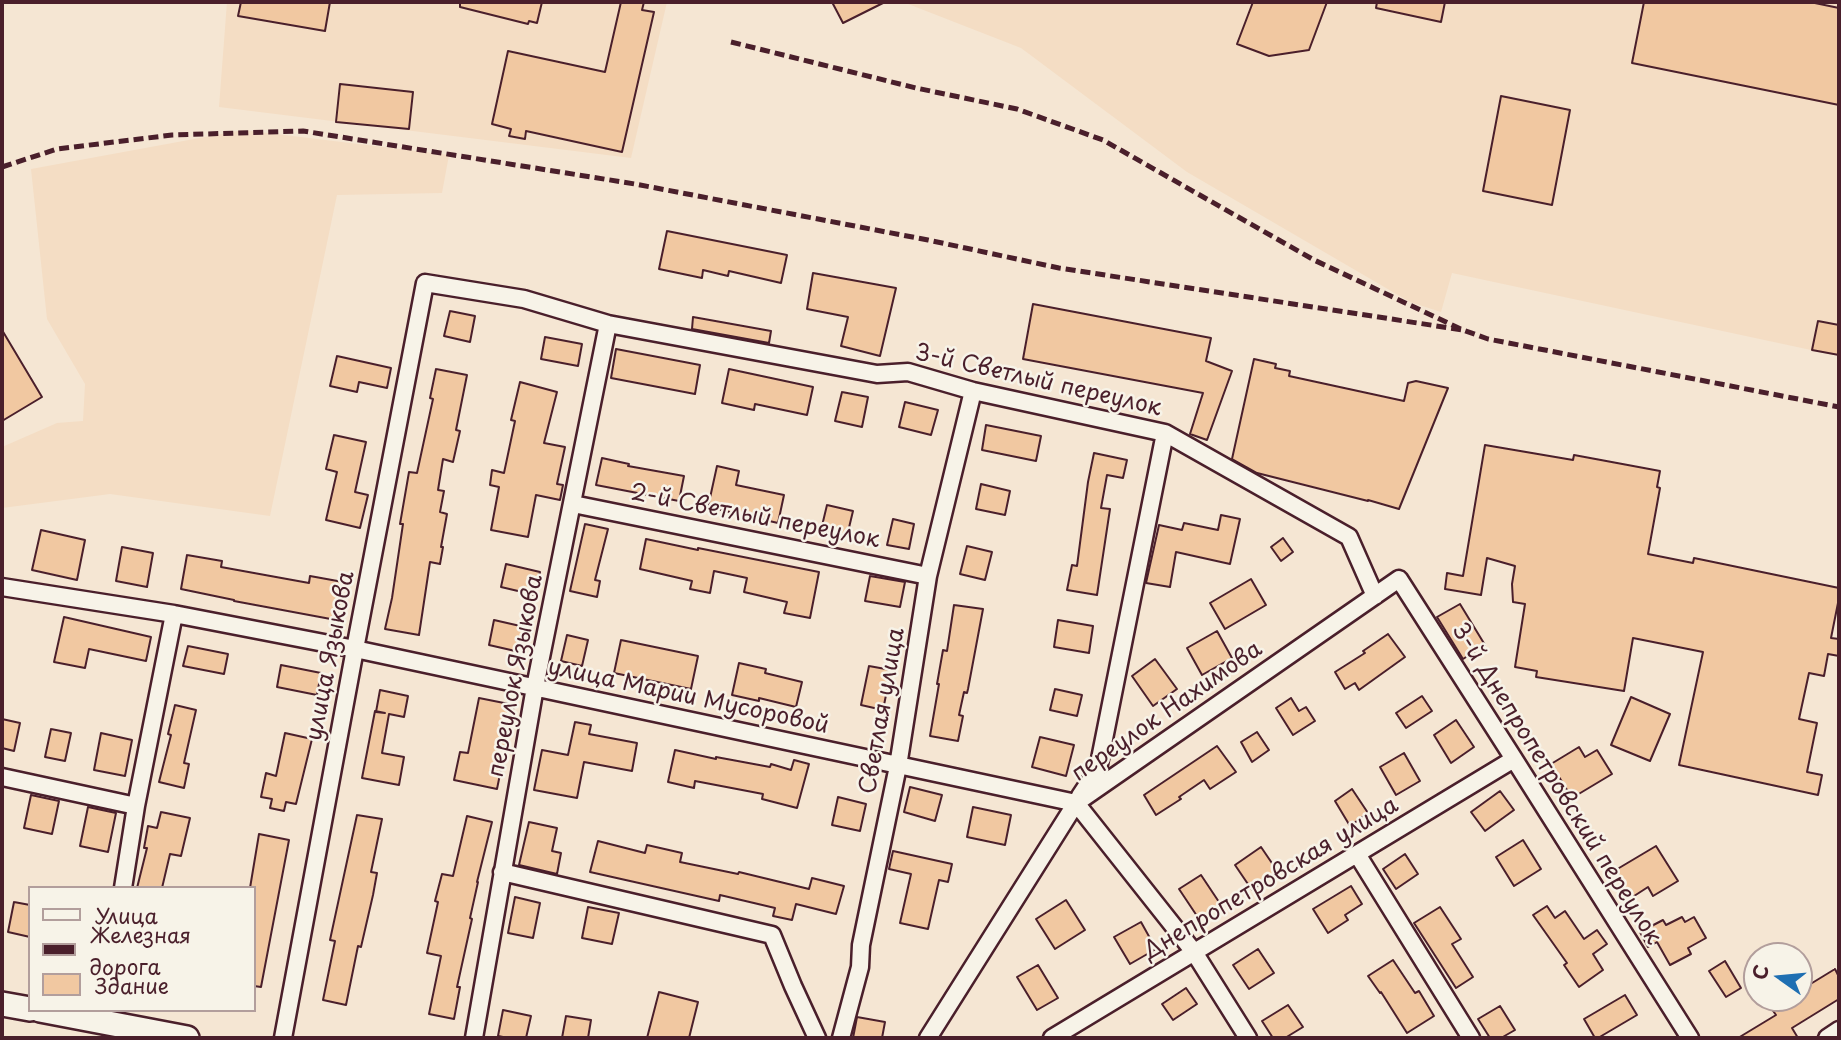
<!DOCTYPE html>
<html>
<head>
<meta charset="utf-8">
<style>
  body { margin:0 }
  #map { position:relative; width:1841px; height:1040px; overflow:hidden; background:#f5e6d3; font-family:"Playpen Sans",sans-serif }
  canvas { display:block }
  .frame { position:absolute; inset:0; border:4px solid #4a1f2b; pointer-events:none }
  .legend { position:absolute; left:28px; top:886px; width:228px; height:126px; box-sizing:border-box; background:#f7f3e8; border:2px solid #b29e9c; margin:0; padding:9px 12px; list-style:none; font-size:21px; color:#4a1f2b }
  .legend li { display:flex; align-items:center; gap:14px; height:35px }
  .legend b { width:35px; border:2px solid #b29e9c }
  .north { position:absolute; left:1743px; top:942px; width:70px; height:70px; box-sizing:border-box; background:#f7f3e8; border:2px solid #b29e9c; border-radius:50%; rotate:285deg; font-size:19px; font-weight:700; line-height:28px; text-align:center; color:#4a1f2b }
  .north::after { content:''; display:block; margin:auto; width:24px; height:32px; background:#1f6fb2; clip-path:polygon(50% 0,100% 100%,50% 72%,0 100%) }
</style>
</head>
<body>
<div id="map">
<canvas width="1841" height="1040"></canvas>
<div class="frame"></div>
<ul class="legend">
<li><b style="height:9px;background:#f7f3e8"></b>Улица</li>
<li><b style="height:9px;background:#4a1f2b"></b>Железная дорога</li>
<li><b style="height:19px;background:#f1c8a1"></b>Здание</li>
</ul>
<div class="north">С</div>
</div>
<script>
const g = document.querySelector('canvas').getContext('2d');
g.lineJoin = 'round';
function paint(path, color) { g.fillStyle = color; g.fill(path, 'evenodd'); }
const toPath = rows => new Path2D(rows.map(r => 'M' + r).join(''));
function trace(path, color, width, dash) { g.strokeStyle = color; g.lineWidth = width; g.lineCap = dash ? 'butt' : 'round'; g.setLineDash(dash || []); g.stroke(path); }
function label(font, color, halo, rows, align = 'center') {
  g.font = font + ' "Playpen Sans",sans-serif'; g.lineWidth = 5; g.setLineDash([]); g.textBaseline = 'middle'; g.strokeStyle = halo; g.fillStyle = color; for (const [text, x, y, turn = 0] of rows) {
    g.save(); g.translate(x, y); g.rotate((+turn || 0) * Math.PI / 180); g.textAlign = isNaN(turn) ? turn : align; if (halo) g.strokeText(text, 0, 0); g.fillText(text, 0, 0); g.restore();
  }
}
const built = toPath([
  [227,2,667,2,631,158,219,107],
  [903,2,1839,2,1839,356,1452,273,1441,312,1410,302,1187,172,1021,48],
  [243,130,449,155,442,193,337,195,270,516,110,494,2,508,2,447,57,423,83,421,85,384,47,319,31,169]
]);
const building = toPath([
  [241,2,330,2,325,31,238,16,241,2],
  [460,2,542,2,537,23,529,21,528,24,460,7,460,2],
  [621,2,644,2,642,10,654,12,622,152,526,131,525,139,509,136,511,129,492,124,508,51,605,72,621,2],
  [832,2,885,2,843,23,832,2],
  [1253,2,1327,2,1309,50,1269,56,1237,44,1253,2],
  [1377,2,1445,2,1441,22,1376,8,1377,2],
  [1644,2,1810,2,1839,8,1839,105,1632,63,1644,2],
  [340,84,413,92,409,129,336,122,340,84],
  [1501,96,1570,110,1552,205,1483,191,1501,96],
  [667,231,787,255,781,283,729,271,728,276,703,270,702,278,659,269,667,231],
  [813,273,896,288,880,356,841,346,848,317,807,309,813,273],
  [1033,304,1211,338,1206,361,1232,371,1207,440,1190,434,1203,393,1023,359,1033,304],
  [450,311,475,316,470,342,444,336,450,311],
  [693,317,771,331,769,343,692,329,693,317],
  [1818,321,1839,325,1839,355,1812,350,1818,321],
  [2,330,42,397,2,421,2,330],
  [545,337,582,344,578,366,541,359,545,337],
  [616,349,700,365,695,394,611,378,616,349],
  [337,356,391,368,387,388,359,382,357,392,330,386,337,356],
  [1254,359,1276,364,1275,368,1290,371,1289,376,1404,401,1408,383,1416,381,1448,388,1399,509,1368,500,1368,501,1257,473,1232,459,1254,359],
  [436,369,467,375,456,430,460,431,453,462,443,459,438,490,444,491,440,512,447,514,441,547,443,547,440,564,430,562,419,635,385,629,392,598,403,524,400,524,409,472,417,473,433,399,430,398,436,369],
  [729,369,813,387,807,415,755,404,754,410,722,403,729,369],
  [520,382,557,392,544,443,565,447,557,484,563,485,560,500,536,495,528,537,491,530,499,487,490,485,492,470,504,473,515,421,511,420,520,382],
  [842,392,868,397,862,427,835,421,842,392],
  [905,402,938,410,931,435,899,427,905,402],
  [986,425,1041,436,1036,461,982,450,986,425],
  [334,435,366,442,355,492,368,495,360,528,326,520,337,472,326,469,334,435],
  [1485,445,1573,460,1574,455,1660,471,1657,487,1660,488,1648,554,1693,563,1694,558,1839,588,1839,598,1831,638,1839,639,1839,656,1828,654,1824,676,1809,673,1799,719,1817,723,1807,772,1822,775,1818,795,1679,765,1703,652,1633,638,1624,691,1536,677,1537,671,1515,667,1525,604,1513,602,1512,584,1515,566,1487,558,1481,595,1445,589,1447,573,1463,576,1485,445],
  [1094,453,1127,460,1123,478,1107,475,1101,508,1110,509,1097,595,1067,590,1072,565,1077,566,1088,482,1094,453],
  [602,458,629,464,628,466,684,476,679,501,596,485,602,458],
  [717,466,739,471,736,485,784,495,778,523,708,507,717,466],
  [981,484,1010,491,1005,515,976,509,981,484],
  [827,505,853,511,847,536,821,530,827,505],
  [1221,515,1240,519,1230,564,1176,552,1170,587,1146,583,1159,525,1182,530,1184,523,1218,530,1221,515],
  [893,519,914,524,909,549,887,545,893,519],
  [585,524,608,529,595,580,600,581,597,597,570,591,585,524],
  [41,530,85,540,77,580,32,570,41,530],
  [1283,538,1293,552,1281,561,1271,547,1283,538],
  [646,539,698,550,698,548,819,572,810,618,784,613,787,602,744,592,747,578,714,571,710,593,690,589,692,581,640,569,646,539],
  [967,546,992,552,985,580,960,574,967,546],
  [122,547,153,553,147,587,116,581,122,547],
  [187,555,222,561,221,567,309,583,310,576,343,582,336,620,234,601,234,600,181,589,187,555],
  [506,564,540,572,535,595,501,587,506,564],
  [870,576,905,582,900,607,865,601,870,576],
  [1251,579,1266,605,1225,629,1210,603,1251,579],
  [1460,604,1485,645,1463,659,1437,617,1460,604],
  [954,605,983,609,968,689,967,693,964,692,959,715,963,716,958,741,930,736,939,684,937,684,943,650,947,651,954,605],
  [64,617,151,637,146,661,89,649,85,668,54,662,64,617],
  [494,620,529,628,524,653,489,645,494,620],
  [1058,620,1093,626,1089,653,1054,647,1058,620],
  [1217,631,1232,658,1202,675,1187,648,1217,631],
  [1388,634,1405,657,1359,690,1355,683,1345,689,1335,672,1365,653,1363,651,1388,634],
  [567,635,588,640,582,666,561,661,567,635],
  [621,640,698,656,691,689,614,673,621,640],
  [188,646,228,654,224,674,183,666,188,646],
  [1155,659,1177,689,1153,706,1132,676,1155,659],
  [739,663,766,669,765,673,802,682,796,707,759,698,759,701,732,695,739,663],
  [281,665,321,673,317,695,277,687,281,665],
  [869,666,891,670,883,710,861,705,869,666],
  [1055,689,1082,695,1077,716,1050,710,1055,689],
  [380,690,408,696,404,717,389,714,382,753,404,757,399,785,362,778,375,711,385,713,376,712,380,690],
  [1422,696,1432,711,1406,728,1396,713,1422,696],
  [1631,697,1670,714,1650,761,1611,745,1631,697],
  [479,698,514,705,497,789,454,780,460,752,468,753,479,698],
  [1291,698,1299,711,1306,707,1315,721,1293,735,1276,708,1291,698],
  [175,705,196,710,184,763,189,764,184,788,159,782,171,735,168,734,175,705],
  [2,719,20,723,14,751,2,748,2,719],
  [1456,720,1474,747,1451,763,1434,735,1456,720],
  [575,722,591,725,589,734,637,743,632,771,584,762,577,798,534,790,542,750,568,755,575,722],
  [51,729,71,733,65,761,45,757,51,729],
  [1257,732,1269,750,1252,762,1241,742,1257,732],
  [101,733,132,740,125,776,94,770,101,733],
  [285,733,312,739,296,804,286,802,284,811,270,808,272,799,261,797,266,773,276,776,285,733],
  [1040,737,1074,745,1066,776,1032,767,1040,737],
  [1217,746,1236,772,1210,789,1204,780,1179,797,1181,799,1156,815,1144,795,1217,746],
  [1579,747,1585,757,1597,750,1612,774,1572,798,1551,764,1579,747],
  [675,750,716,759,716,757,770,767,771,764,791,770,794,760,809,764,797,808,762,799,763,794,695,781,694,788,668,782,675,750],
  [1404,753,1420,781,1396,795,1380,767,1404,753],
  [910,787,942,795,935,821,904,812,910,787],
  [1352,789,1368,813,1350,826,1335,801,1352,789],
  [1500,791,1514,810,1485,831,1471,812,1500,791],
  [31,795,59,801,52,834,24,828,31,795],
  [838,797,866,804,860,831,832,825,838,797],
  [88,807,116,813,108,852,80,846,88,807],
  [973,807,1011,815,1005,845,967,837,973,807],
  [161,812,190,818,181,856,170,854,162,888,137,888,147,848,144,848,148,826,157,828,161,812],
  [357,815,382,819,371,872,377,873,373,895,361,947,358,946,346,1005,323,1000,335,941,330,940,357,815],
  [467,816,492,822,477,882,478,882,470,918,472,919,457,987,460,987,454,1019,429,1014,441,956,427,953,438,902,435,901,442,874,453,876,467,816],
  [529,822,557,828,552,851,561,853,557,874,519,865,529,822],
  [259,834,289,840,261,987,254,986,254,888,250,888,259,834],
  [1523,840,1541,869,1514,886,1496,857,1523,840],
  [598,841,645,853,647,845,682,853,680,862,738,874,739,872,809,889,812,878,844,886,836,914,796,904,792,920,773,916,775,908,720,895,719,901,590,872,598,841],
  [1656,846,1678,881,1653,896,1648,887,1631,898,1614,871,1656,846],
  [1261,847,1278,872,1252,890,1235,865,1261,847],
  [893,851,952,864,948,882,939,880,928,929,900,923,911,874,889,869,893,851],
  [1405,854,1418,874,1396,889,1383,869,1405,854],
  [1201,875,1221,905,1199,919,1179,889,1201,875],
  [1351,886,1362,904,1345,915,1348,920,1328,933,1313,909,1351,886],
  [515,897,540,903,533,938,508,933,515,897],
  [1066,900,1085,930,1055,949,1036,919,1066,900],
  [14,902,30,905,30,937,8,932,14,902],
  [1547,906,1555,918,1565,911,1584,939,1597,930,1607,944,1593,954,1603,970,1579,987,1564,965,1567,963,1533,915,1547,906],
  [588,907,619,913,612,944,582,938,588,907],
  [1440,907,1461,939,1452,944,1473,977,1456,988,1414,923,1440,907],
  [1682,917,1685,922,1694,917,1706,938,1688,948,1691,954,1670,965,1657,942,1648,947,1640,932,1663,920,1666,925,1682,917],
  [1141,922,1156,949,1130,964,1114,937,1141,922],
  [1258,949,1274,973,1249,989,1233,965,1258,949],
  [1393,960,1415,993,1419,991,1434,1016,1407,1033,1381,992,1380,993,1368,976,1393,960],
  [1725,961,1741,988,1726,997,1709,971,1725,961],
  [1038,965,1058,998,1037,1010,1017,977,1038,965],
  [1835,969,1839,977,1839,999,1792,1028,1798,1038,1738,1038,1776,1015,1769,1005,1781,998,1799,998,1799,991,1835,969],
  [1186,988,1197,1004,1173,1020,1162,1004,1186,988],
  [659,992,698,1002,689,1038,647,1038,659,992],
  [1625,995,1637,1015,1598,1038,1595,1038,1584,1019,1625,995],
  [1288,1005,1303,1027,1285,1038,1273,1038,1262,1021,1288,1005],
  [1500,1006,1515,1030,1501,1038,1490,1038,1478,1019,1500,1006],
  [503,1010,531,1016,526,1038,508,1038,498,1036,503,1010],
  [566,1016,591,1020,588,1038,562,1038,566,1016],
  [857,1017,885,1022,882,1038,853,1038,857,1017]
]);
const street = toPath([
  [573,504,928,576],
  [2,587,174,614,355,649,1076,803,1194,952,1248,1038],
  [2,777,136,806],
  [1080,796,1098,769,1165,433],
  [1357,854,1471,1038],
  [502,872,772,935,793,986,817,1038],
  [123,888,136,806,174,614],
  [283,1038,355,649,425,283,524,299,608,324,877,374,908,372,973,391,1165,433,1349,537,1375,596],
  [474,1038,535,687,608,324],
  [841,1038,860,967,861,945,898,766,928,576,973,391],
  [928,1038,1076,803,1399,579,1514,759,1690,1038],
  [1052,1038,1514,759],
  [1827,1038,1839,1030]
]);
const secondary = toPath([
  [2,1004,30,1009],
  [40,1010,187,1038]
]);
const rail = toPath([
  [731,42,916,88,1017,109,1103,140,1314,260,1463,330,1488,339,1839,407],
  [2,167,57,149,172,135,303,131,635,184,928,240,1059,268,1463,330]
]);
const streetNames = [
  ["3-й Светлый переулок",1038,381,13],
  ["2-й Светлый переулок",755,517,11],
  ["улица Языкова",331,656,-79],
  ["переулок Языкова",516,676,-79],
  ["улица Марии Мусоровой",688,697,12],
  ["Светлая улица",883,711,-80],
  ["переулок Нахимова",1167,712,-35],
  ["3-й Днепропетровский переулок",1556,784,58],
  ["Днепропетровская улица",1271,879,-31]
];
paint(built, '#f4ddc4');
paint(building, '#f1c8a1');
trace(building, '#4a1f2b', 2);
trace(street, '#4a1f2b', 21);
trace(secondary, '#4a1f2b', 28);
trace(street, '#f7f3e8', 16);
trace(secondary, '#f7f3e8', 23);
trace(rail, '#4a1f2b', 5, [10, 5]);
label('23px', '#4a1f2b', '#f7f3e8', streetNames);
</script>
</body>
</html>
